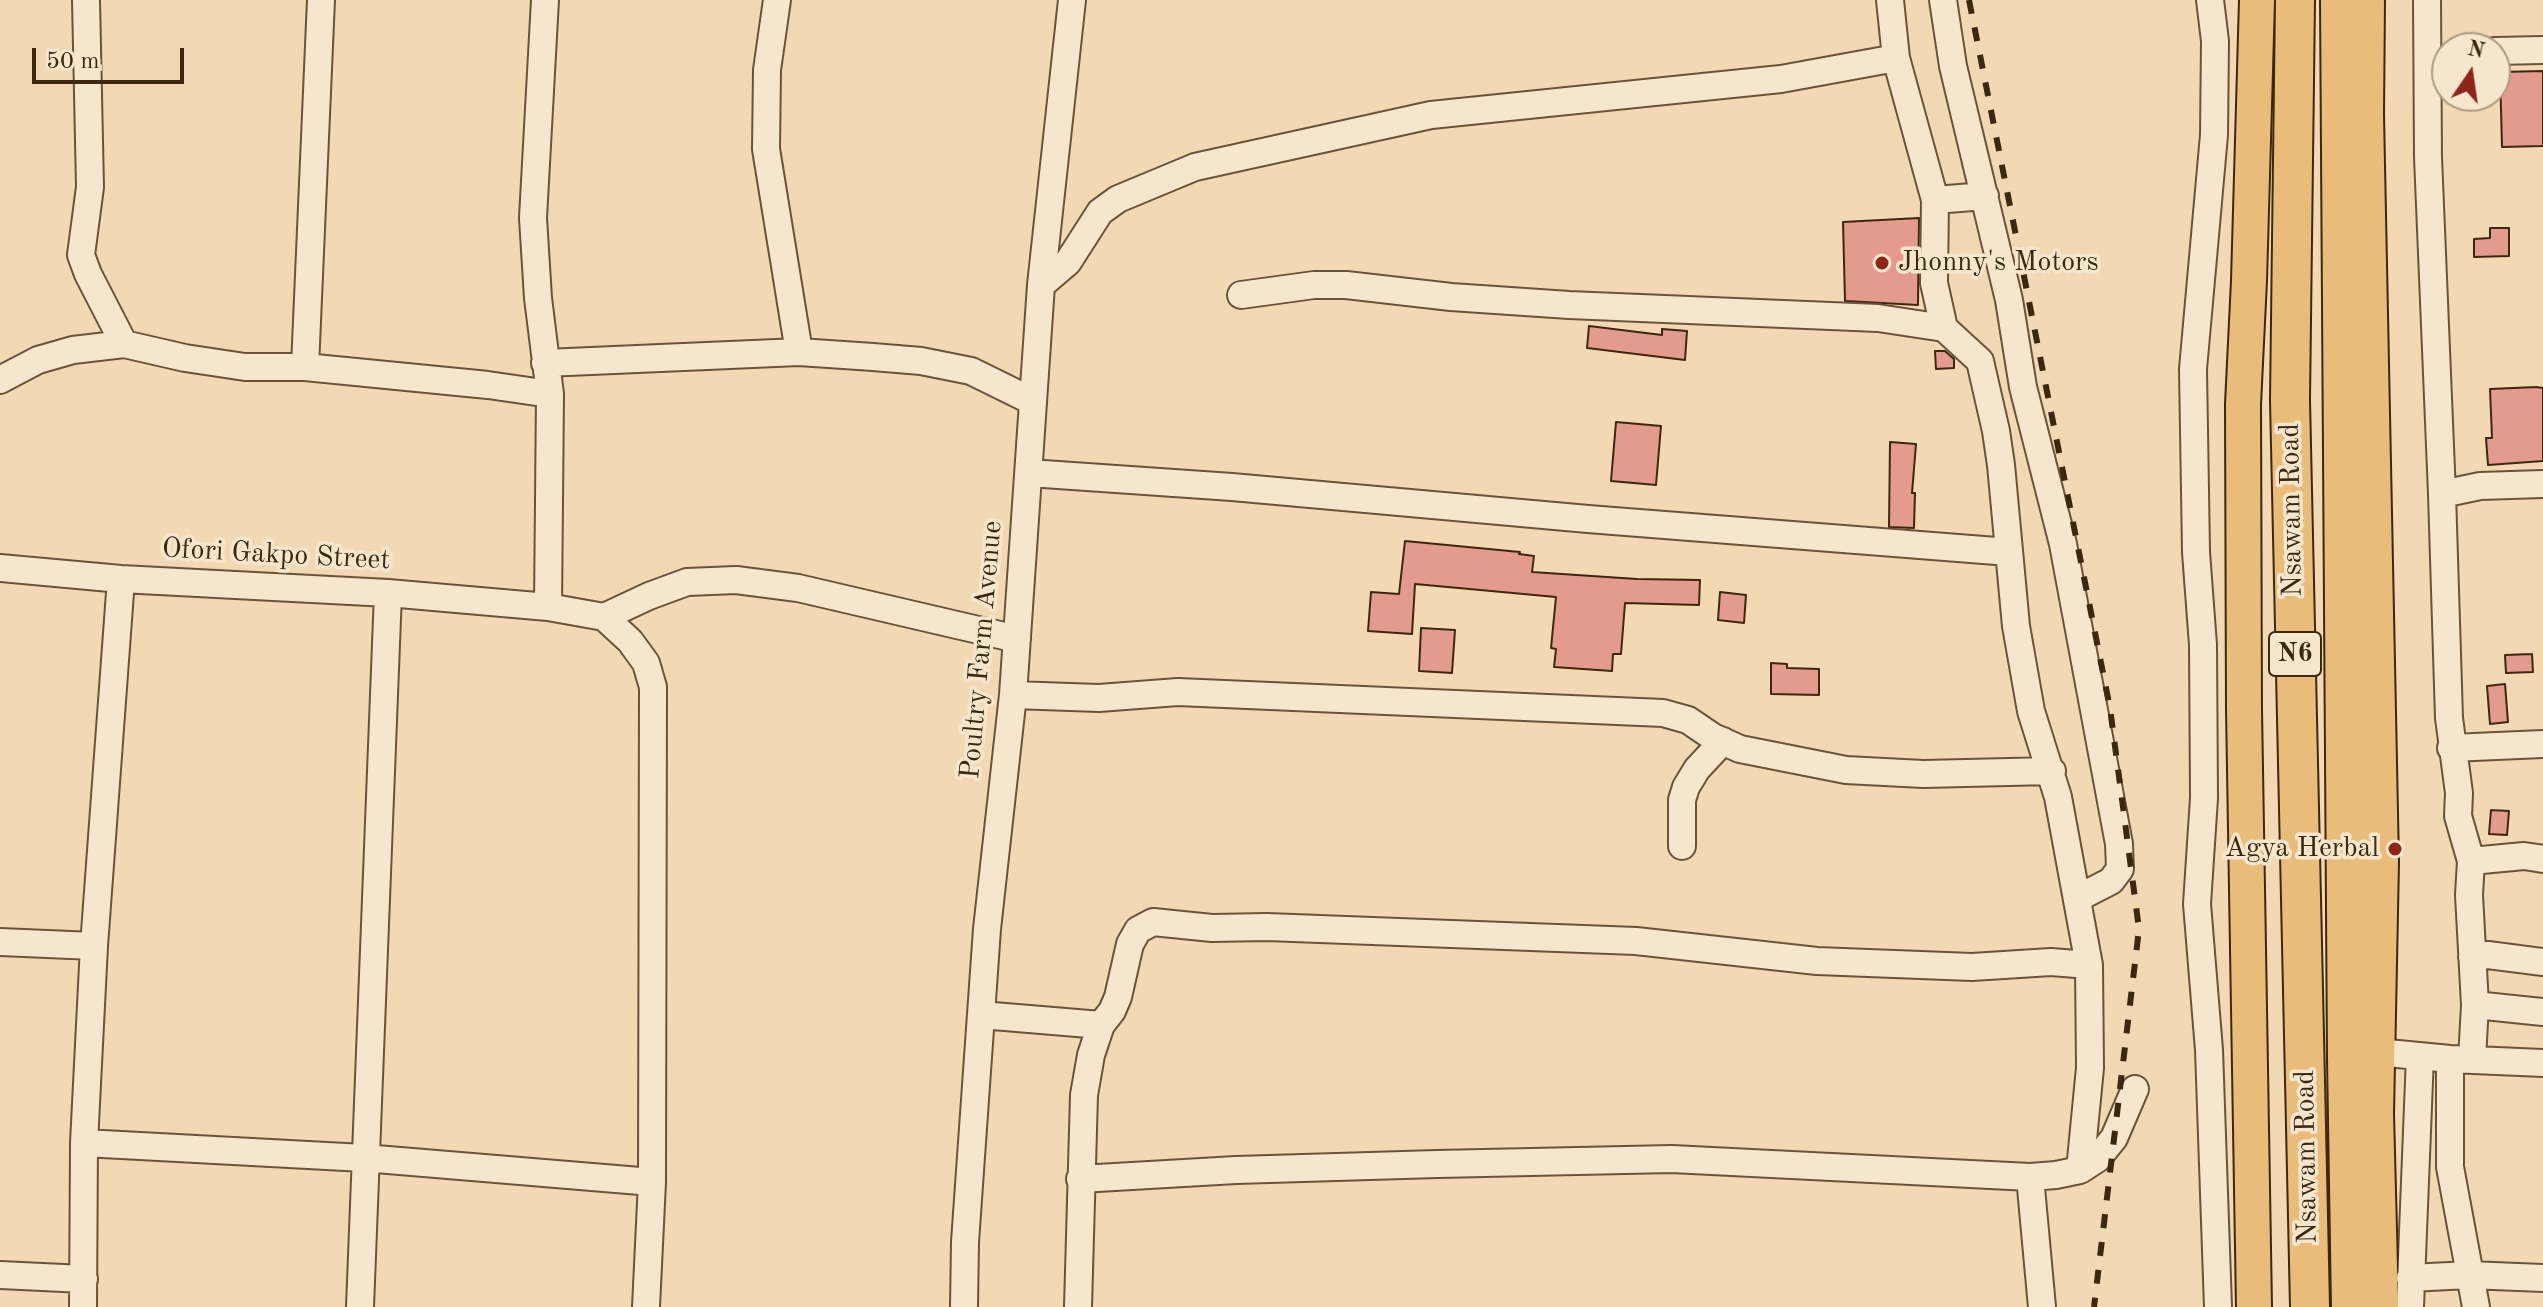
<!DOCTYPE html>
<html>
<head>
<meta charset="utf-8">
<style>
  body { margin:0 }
  #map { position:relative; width:2543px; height:1307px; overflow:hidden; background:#f3d9b3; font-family:"Old Standard TT",serif }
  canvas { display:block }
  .north { position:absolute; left:2431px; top:32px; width:80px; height:80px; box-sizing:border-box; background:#f7e6ce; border:2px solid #ac9a82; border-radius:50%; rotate:13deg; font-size:22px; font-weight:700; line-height:32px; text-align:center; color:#3c2810 }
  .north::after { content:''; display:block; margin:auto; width:28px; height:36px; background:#8f2418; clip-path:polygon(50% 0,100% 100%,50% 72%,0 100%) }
  .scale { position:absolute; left:32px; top:48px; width:152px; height:36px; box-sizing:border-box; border:4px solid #3c2810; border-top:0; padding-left:10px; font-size:24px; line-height:28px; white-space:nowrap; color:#3c2810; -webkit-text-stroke:6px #f7e6ce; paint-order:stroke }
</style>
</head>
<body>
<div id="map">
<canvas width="2543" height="1307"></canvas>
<div class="north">N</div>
<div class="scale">50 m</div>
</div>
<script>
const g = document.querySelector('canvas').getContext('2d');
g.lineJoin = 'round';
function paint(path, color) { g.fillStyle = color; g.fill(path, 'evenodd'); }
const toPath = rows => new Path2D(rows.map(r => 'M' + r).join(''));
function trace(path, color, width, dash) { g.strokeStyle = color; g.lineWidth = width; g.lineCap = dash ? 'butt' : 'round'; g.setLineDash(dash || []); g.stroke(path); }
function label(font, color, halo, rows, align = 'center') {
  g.font = font + ' "Old Standard TT",serif'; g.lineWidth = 7; g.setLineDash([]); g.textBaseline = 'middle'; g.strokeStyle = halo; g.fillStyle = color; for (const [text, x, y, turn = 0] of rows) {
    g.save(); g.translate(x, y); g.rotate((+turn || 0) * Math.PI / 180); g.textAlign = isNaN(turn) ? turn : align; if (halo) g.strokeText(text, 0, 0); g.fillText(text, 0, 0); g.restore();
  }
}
const building = toPath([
  [2543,71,2543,146,2502,147,2500,72,2543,71],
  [1919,218,1918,305,1845,301,1843,222,1919,218],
  [2490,228,2509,228,2509,256,2474,257,2474,239,2490,238,2490,228],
  [1589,326,1662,335,1662,329,1687,331,1685,360,1587,348,1589,326],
  [1935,351,1945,351,1954,359,1954,368,1936,369,1935,351],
  [2536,387,2543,388,2543,461,2488,465,2486,438,2492,438,2490,389,2536,387],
  [1616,422,1661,426,1656,485,1611,481,1616,422],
  [1890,442,1916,444,1912,493,1915,493,1914,528,1889,527,1890,442],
  [1405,541,1520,552,1519,554,1534,556,1532,572,1637,579,1700,580,1699,605,1625,603,1621,654,1613,654,1612,671,1554,667,1556,649,1551,648,1556,597,1415,584,1412,634,1368,631,1371,592,1399,594,1405,541],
  [1720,592,1746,595,1744,623,1718,620,1720,592],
  [1421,628,1455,630,1452,673,1419,671,1421,628],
  [2532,654,2533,672,2506,673,2505,655,2532,654],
  [1771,663,1787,664,1787,668,1819,669,1819,695,1771,694,1771,663],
  [2505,684,2508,722,2490,724,2487,686,2505,684],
  [2491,810,2509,811,2507,835,2489,834,2491,810]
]);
const minor = toPath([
  [86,0,90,187,81,255,88,274,124,344,185,358,245,367,305,367,488,385,550,394],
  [545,0,533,218,538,298,550,394,548,607,604,617,630,641,646,663,653,687,652,1182,646,1307],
  [777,0,767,70,766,149,799,352],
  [1943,0,1953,66,2009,300,2023,387,2063,544,2119,844,2120,869,2111,881,2078,898],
  [2210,0,2215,41,2214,135,2193,369,2196,552,2203,645,2204,798,2197,904,2209,1050,2218,1307],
  [2427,0,2428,157,2442,494],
  [2495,51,2543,50],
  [1935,200,1985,196],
  [1041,285,1068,262,1100,212,1118,199,1195,167,1431,115,1781,79,1896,58],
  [1241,295,1314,285,1346,285,1451,297,1569,305,1878,318,1944,328],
  [545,363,799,352,873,357,921,361,971,371,1032,401],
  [305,367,321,0],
  [0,380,38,360,73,350,124,344],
  [1029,473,1232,487,1588,519,2009,552],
  [0,568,121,579,388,593,548,607],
  [604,617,649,596,687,582,736,580,798,588,1017,639],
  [1013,695,1099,698,1178,692,1663,713,1688,720,1713,737,1740,749,1846,770,1923,774,2052,771],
  [2451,748,2543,744],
  [1682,846,1682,800,1686,787,1697,769,1723,741],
  [2471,861,2458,816,2459,793,2449,718,2442,494,2480,486,2543,484],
  [0,942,94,946],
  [2472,957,2488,955,2543,962],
  [2475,1005,2543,1012],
  [981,1015,1101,1025,1091,1055,1084,1095,1078,1307],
  [1101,1025,1112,1011,1118,997,1130,944,1138,930,1153,922,1212,928,1267,927,1636,941,1817,961,1972,967,2051,962,2089,965,2058,797,2031,711,2016,626,2001,465,1996,431,1980,361,1944,328,1934,283,1935,200,1896,58,1890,0],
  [2377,1052,2450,1059,2543,1063],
  [2450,1059,2450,1167,2476,1307],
  [2472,1059,2475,1005,2469,895,2471,861,2524,856,2543,859],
  [84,1143,364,1158,652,1182],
  [2080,1170,2090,1068,2089,965],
  [2030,1177,2042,1307],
  [1080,1179,1236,1170,1437,1164,1672,1159,2030,1177,2056,1175,2080,1170,2097,1159,2114,1138,2135,1089],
  [0,1275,84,1279],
  [2410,1278,2469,1275,2543,1278],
  [83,1307,84,1143,94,946,121,579],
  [360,1307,388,593],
  [964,1307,965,1242,987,929,1013,695,1041,285,1072,0],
  [2410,1307,2420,1056]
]);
const major = toPath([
  [2367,0,2366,115,2381,862,2376,1114,2381,1307],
  [2254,1307,2244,709,2243,404,2249,281,2257,0]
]);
const highway = toPath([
  [2295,0,2290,400,2310,1307],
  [2340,0,2347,1059,2351,1307]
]);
const rail = toPath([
  [1969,0,2110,708,2139,929,2094,1307]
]);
const markers = [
  [1882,263,8,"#8f2418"],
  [2395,849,8,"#8f2418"]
];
const shields = [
  [2295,654,52]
];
const shieldNames = [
  ["N6",2295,654]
];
const poiNames = [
  ["Jhonny's Motors",1898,263],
  ["Agya Herbal",2379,849,"right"]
];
const streetNames = [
  ["Nsawam Road",2292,510,-91],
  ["Ofori Gakpo Street",276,555,3],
  ["Poultry Farm Avenue",982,650,-85],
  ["Nsawam Road",2307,1157,-91]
];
paint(building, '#e49a8c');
trace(building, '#3c2810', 2);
trace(minor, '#6a5439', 30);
trace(major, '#3c2810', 38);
trace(highway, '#3c2810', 42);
trace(minor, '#f7e6ce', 26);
trace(major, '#eabc7a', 34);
trace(highway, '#eabc7a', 38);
trace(rail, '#3c2810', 6, [14, 14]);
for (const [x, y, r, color] of markers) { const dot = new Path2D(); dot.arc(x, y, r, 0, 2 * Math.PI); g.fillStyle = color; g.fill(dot); trace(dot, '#f7e6ce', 3); }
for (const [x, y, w] of shields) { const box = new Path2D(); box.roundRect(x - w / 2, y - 22, w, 44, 6); g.fillStyle = '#f7e6ce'; g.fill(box); trace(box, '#3c2810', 2); }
label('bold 26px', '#3c2810', null, shieldNames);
label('28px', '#3c2810', '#f7e6ce', poiNames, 'left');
label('28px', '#3c2810', '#f7e6ce', streetNames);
</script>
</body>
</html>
